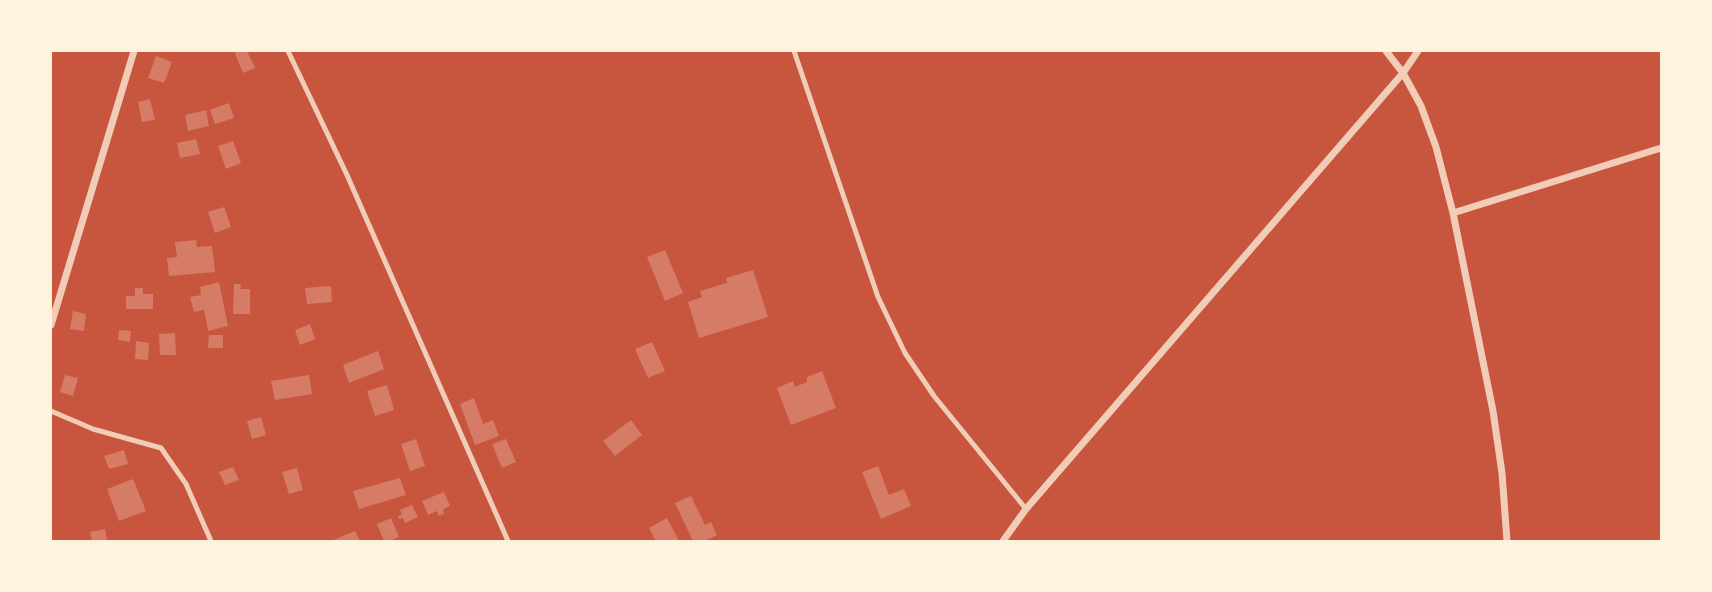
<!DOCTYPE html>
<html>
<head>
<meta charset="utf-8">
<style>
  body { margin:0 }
  #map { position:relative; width:1712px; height:592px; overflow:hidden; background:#c8553d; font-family:"IBM Plex Sans",sans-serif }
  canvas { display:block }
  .frame { position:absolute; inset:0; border:52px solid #fff3e0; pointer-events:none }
</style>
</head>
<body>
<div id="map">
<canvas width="1712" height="592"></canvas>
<div class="frame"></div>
</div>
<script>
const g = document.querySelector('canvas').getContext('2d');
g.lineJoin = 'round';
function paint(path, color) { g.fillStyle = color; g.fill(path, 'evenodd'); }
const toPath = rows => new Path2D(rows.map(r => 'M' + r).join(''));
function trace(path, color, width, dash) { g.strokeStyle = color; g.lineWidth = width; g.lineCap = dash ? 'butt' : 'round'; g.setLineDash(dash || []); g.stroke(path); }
const building = toPath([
  [234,51,247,51,255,68,243,73],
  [156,56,172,62,164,83,148,78],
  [150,99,155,120,142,122,138,102],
  [229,103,234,118,215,124,210,110],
  [206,110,209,126,188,131,185,115],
  [196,139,200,154,180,158,177,143],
  [233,141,241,163,226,169,218,146],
  [224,207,231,227,215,233,208,212],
  [196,240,197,247,212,246,215,272,169,276,167,258,177,257,175,242],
  [665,250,683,293,665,301,647,257],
  [753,270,768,317,699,338,688,302,702,297,700,291,727,283,726,278],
  [219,282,228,326,208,331,204,310,194,312,190,297,201,295,200,287],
  [234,284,241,284,240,289,250,289,250,314,233,314],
  [331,286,332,302,307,304,305,288],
  [135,288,143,288,143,294,153,294,153,309,126,309,126,296,135,296],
  [73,311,86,314,84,331,70,329],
  [310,324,315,339,300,345,295,330],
  [119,330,131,331,130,342,118,340],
  [175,333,176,355,160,355,159,334],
  [209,335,223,335,223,348,208,348],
  [136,341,149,343,148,360,135,359],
  [652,342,665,371,648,378,635,349],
  [378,351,384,369,349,383,343,365],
  [822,371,836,408,791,425,777,388,793,381,795,387,807,382,807,377],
  [65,375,78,378,73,396,60,392],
  [309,375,312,394,275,400,271,381],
  [387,385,394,410,375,416,367,391],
  [474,398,483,424,493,420,499,436,475,445,460,404],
  [261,417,266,435,252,439,247,421],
  [631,420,642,435,615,456,603,441],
  [416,439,425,466,410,471,401,444],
  [506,439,516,462,502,468,492,444],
  [124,450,128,464,109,469,104,456],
  [878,466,889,495,904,489,911,506,881,519,862,472],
  [233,467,239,480,225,485,219,472],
  [297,468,303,490,289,494,282,472],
  [400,478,406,495,359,509,353,491],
  [133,479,146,511,119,521,107,489],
  [444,492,450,506,443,509,444,514,439,516,437,511,428,515,422,501],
  [691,496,705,525,711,522,717,535,704,541,693,541,675,503],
  [412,505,418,517,405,523,403,518,399,519,398,516,402,515,400,510],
  [391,518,399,537,389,541,384,541,377,524],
  [667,518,679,541,656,541,649,528],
  [105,529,107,541,92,541,90,532],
  [355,531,360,541,331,541]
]);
const service = toPath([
  [288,51,347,175,508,541],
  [794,51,878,297,905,353,934,396,1026,509],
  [51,411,93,429,161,448,186,484,211,541]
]);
const minor = toPath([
  [1386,51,1403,73,1421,106,1436,147,1453,213,1493,411,1502,473,1507,541],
  [1453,213,1661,148],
  [51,325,134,51],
  [1003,541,1026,509,1403,73,1418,51]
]);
paint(building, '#d67c66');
trace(service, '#f1ccb7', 5);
trace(minor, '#f1ccb7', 7);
</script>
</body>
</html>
